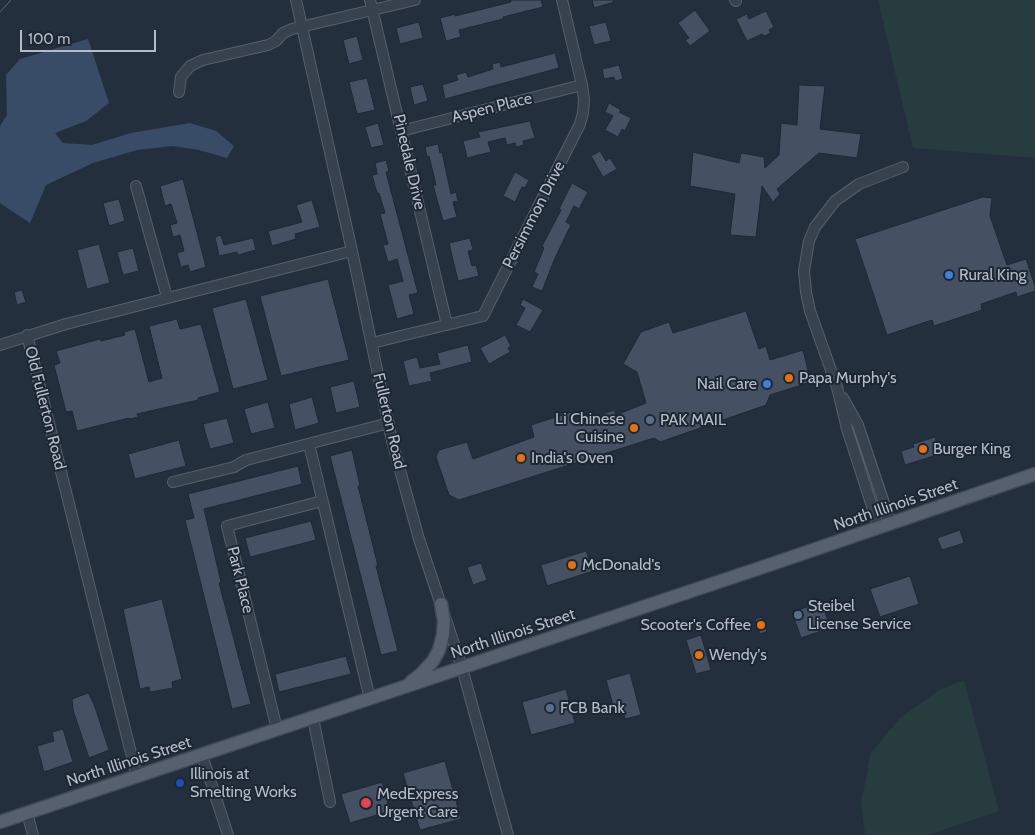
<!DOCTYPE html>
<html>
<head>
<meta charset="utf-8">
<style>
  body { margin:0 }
  #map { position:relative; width:1035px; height:835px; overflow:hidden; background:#242f3e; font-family:Cabin,sans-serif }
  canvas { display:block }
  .scale { position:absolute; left:20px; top:30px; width:136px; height:22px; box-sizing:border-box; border:2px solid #b4bcc9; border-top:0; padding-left:6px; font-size:15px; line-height:18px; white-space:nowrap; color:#b4bcc9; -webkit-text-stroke:4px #1d2633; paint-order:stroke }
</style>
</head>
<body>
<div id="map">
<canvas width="1035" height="835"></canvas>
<div class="scale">100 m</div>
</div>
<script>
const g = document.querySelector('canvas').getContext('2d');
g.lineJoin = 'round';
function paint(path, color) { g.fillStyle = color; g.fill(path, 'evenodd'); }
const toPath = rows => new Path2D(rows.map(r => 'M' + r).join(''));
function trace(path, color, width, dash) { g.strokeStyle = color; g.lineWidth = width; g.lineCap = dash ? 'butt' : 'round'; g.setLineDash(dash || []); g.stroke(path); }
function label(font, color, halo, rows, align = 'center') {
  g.font = font + ' Cabin,sans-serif'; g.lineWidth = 4; g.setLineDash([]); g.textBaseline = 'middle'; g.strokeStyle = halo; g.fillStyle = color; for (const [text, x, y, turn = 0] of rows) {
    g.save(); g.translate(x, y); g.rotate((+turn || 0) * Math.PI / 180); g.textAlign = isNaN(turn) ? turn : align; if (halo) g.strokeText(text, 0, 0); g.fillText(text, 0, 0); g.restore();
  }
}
const green = toPath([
  [878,0,1035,0,1035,158,913,148],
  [964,680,999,811,928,835,865,835,861,803,871,753,900,718,939,690]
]);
const water = toPath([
  [88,39,109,103,86,121,55,133,63,143,92,145,131,133,190,123,216,131,234,146,227,158,199,150,173,146,137,150,93,163,46,185,30,223,0,203,0,126,7,115,6,75,20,59]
]);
const building = toPath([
  [511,0,541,0,543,7,503,17,503,19,459,30,461,37,446,41,440,18,455,14,455,16,511,2,511,0],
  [592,0,613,0,614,2,594,8,592,0],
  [695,10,710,31,690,46,685,40,689,38,678,23,695,10],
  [766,11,774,27,769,30,771,33,764,36,762,34,747,41,736,19,747,14,749,19,766,11],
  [419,22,423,38,400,44,396,28,419,22],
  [606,22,611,41,594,45,589,26,606,22],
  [357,36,363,60,349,64,343,40,357,36],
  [555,53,559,68,445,99,442,85,458,80,456,75,466,72,468,77,493,69,492,64,500,62,501,67,555,53],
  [619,65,623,79,615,81,614,77,604,79,602,69,619,65],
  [367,78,375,110,357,114,349,82,367,78],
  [423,84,428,101,414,105,410,87,423,84],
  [799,85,825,86,820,129,861,134,857,158,819,153,777,189,780,194,773,202,762,186,756,237,730,235,735,194,690,186,693,152,739,163,741,153,764,157,765,168,779,155,781,123,797,125,799,85],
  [609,103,621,110,619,112,631,118,625,131,622,129,618,137,605,130,613,116,605,112,609,103],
  [530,121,535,138,523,141,524,145,516,147,515,143,507,145,505,138,488,142,491,152,467,158,463,141,480,137,478,132,530,121],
  [378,123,384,145,371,148,365,127,378,123],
  [438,144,440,153,442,152,451,194,456,192,458,201,453,202,457,217,443,221,433,185,436,185,429,156,427,157,425,147,438,144],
  [600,151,606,161,610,158,617,169,603,177,591,156,600,151],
  [386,160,389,171,386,172,418,293,409,295,414,314,397,319,388,285,403,281,397,259,388,262,383,245,388,244,380,214,385,213,379,193,377,193,372,175,377,174,375,163,386,160],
  [515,172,529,180,525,188,522,187,515,202,503,196,515,172],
  [183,179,206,267,190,272,188,265,181,267,177,253,184,251,180,235,173,237,170,225,177,223,171,204,165,206,160,186,183,179],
  [572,183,588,192,579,209,574,206,566,222,571,225,555,258,542,291,532,287,538,274,534,272,544,248,542,246,561,210,559,209,572,183],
  [983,197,992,198,990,216,1007,265,1026,259,1035,286,1035,291,1017,297,1016,292,981,304,982,310,934,326,932,320,887,335,855,239,983,197],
  [119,199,125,221,109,226,103,203,119,199],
  [312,200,320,227,295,234,296,239,272,246,268,231,302,222,296,205,312,200],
  [221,235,224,245,253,238,256,250,238,255,237,252,219,256,215,237,221,235],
  [470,238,473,250,468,251,472,266,476,265,479,276,458,281,449,243,470,238],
  [99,244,110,283,87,289,77,250,99,244],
  [133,248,139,271,123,275,117,252,133,248],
  [328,279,349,360,281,376,260,296,328,279],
  [22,290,26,302,17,305,14,292,22,290],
  [246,299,268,380,233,389,212,308,246,299],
  [523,299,543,310,530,332,516,325,525,308,520,305,523,299],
  [746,311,759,349,766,346,770,360,803,350,811,382,770,395,766,405,660,442,654,438,459,500,449,495,436,457,439,450,467,442,473,459,534,437,531,425,571,412,575,423,614,410,616,415,646,403,637,372,623,364,641,332,669,322,673,333,746,311],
  [177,319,180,329,201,324,220,392,198,398,198,400,137,414,138,417,130,419,129,418,77,431,72,411,66,412,54,365,60,363,56,351,100,339,101,341,125,335,124,332,135,329,149,382,162,378,149,326,177,319],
  [505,335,511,346,508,348,510,352,489,364,480,348,505,335],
  [468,345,472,362,430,373,432,381,409,386,403,361,417,357,420,368,440,364,437,353,468,345],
  [354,381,360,407,336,413,330,387,354,381],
  [312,397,319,423,295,430,289,404,312,397],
  [268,402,275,428,251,434,244,409,268,402],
  [227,418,234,443,210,449,203,424,227,418],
  [935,437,940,454,905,465,901,451,914,447,913,444,935,437],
  [179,440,186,466,135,479,128,454,179,440],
  [352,450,360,486,358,486,378,566,376,566,398,651,381,655,330,456,352,450],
  [298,466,302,484,204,509,221,582,219,583,251,704,232,709,185,520,194,518,188,494,298,466],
  [311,521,316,540,250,557,245,538,311,521],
  [960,530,964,543,942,550,937,538,960,530],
  [586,551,593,571,547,586,541,565,586,551],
  [481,563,487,580,473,585,467,567,481,563],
  [910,576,919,604,880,617,870,589,910,576],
  [162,599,182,679,172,682,173,688,150,692,149,687,140,689,123,609,162,599],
  [822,602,830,628,801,638,792,612,822,602],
  [762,617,767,632,760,634,755,619,762,617],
  [701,635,711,670,696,674,686,640,701,635],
  [346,656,351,674,279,692,275,674,346,656],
  [630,673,641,715,625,719,624,714,616,716,606,680,630,673],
  [566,689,575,723,531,735,522,702,566,689],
  [88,693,94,704,109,750,89,758,73,710,72,699,88,693],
  [63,729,73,762,44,772,37,746,54,741,52,732,63,729],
  [445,761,461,819,420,830,403,773,445,761],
  [382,782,390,811,350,823,341,794,382,782]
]);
const minor = toPath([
  [296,0,352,251,392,441,419,539,462,668,508,835],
  [370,0,447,325],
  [735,0,736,1],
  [179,92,181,77,190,66,203,60,268,45,276,41,283,33,292,29,415,0],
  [401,131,582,85],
  [136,186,167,297],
  [27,335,137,777],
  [372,343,483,316,580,124,583,113,584,100,582,85,562,0],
  [0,345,66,324,352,251],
  [843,398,858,425,891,524],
  [309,444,370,699],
  [173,482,234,467,246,460,389,423],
  [879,528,847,429,837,387,810,311,806,292,804,271,809,241,815,227,835,201,859,184,903,167],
  [313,718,330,802],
  [277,729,227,526,322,501],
  [202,755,228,835],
  [27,813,33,835]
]);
const major = toPath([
  [411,682,421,674,433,661,439,650,443,635,444,621,441,604],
  [0,822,766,566,1035,474]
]);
const tram = toPath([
  [0,12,11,0]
]);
const markers = [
  [949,275,5,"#3f7fe0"],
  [789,378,5,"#e8710a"],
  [767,384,5,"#3f7fe0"],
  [650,420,5,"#5c6f8a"],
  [634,428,5,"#e8710a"],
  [923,449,5,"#e8710a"],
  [521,458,5,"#e8710a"],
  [572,565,5,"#e8710a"],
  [798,615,5,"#5c6f8a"],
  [761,625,5,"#e8710a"],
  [699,655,5,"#e8710a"],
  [550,708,5,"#5c6f8a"],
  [180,783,5,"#1a4fb4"],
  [366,803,6,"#e0444e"]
];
const streetNames = [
  ["Aspen Place",492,108,-14],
  ["Pinedale Drive",409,162,77],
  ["Persimmon Drive",534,215,-63],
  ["Old Fullerton Road",45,408,76],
  ["Fullerton Road",389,421,77],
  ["North Illinois Street",896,505,-19],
  ["Park Place",240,580,76],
  ["North Illinois Street",513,634,-18],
  ["North Illinois Street",129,762,-18]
];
const poiNames = [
  ["Rural King",959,275],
  ["Papa Murphy's",799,378],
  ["Nail Care",757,384,"right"],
  ["Li Chinese",624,419,"right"],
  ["Cuisine",624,437,"right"],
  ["PAK MAIL",660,420],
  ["Burger King",933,449],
  ["India's Oven",531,458],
  ["McDonald's",582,565],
  ["Steibel",808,606],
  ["License Service",808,624],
  ["Scooter's Coffee",751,625,"right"],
  ["Wendy's",709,655],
  ["FCB Bank",560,708],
  ["Illinois at",190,774],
  ["Smelting Works",190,792],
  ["MedExpress",377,794],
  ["Urgent Care",377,812]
];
paint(green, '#263c3f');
paint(water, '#394c67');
paint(building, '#455162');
trace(building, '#1f2835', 1);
trace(minor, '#565f6c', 12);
trace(major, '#414a57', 15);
trace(minor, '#38414e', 10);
trace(major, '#56606e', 12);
trace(tram, '#5a6575', 1);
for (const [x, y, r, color] of markers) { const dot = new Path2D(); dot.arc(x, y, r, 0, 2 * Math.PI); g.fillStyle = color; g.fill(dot); trace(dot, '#1d2633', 2); }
label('16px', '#b4bcc9', '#1d2633', streetNames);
label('16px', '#b4bcc9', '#1d2633', poiNames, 'left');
</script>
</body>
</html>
